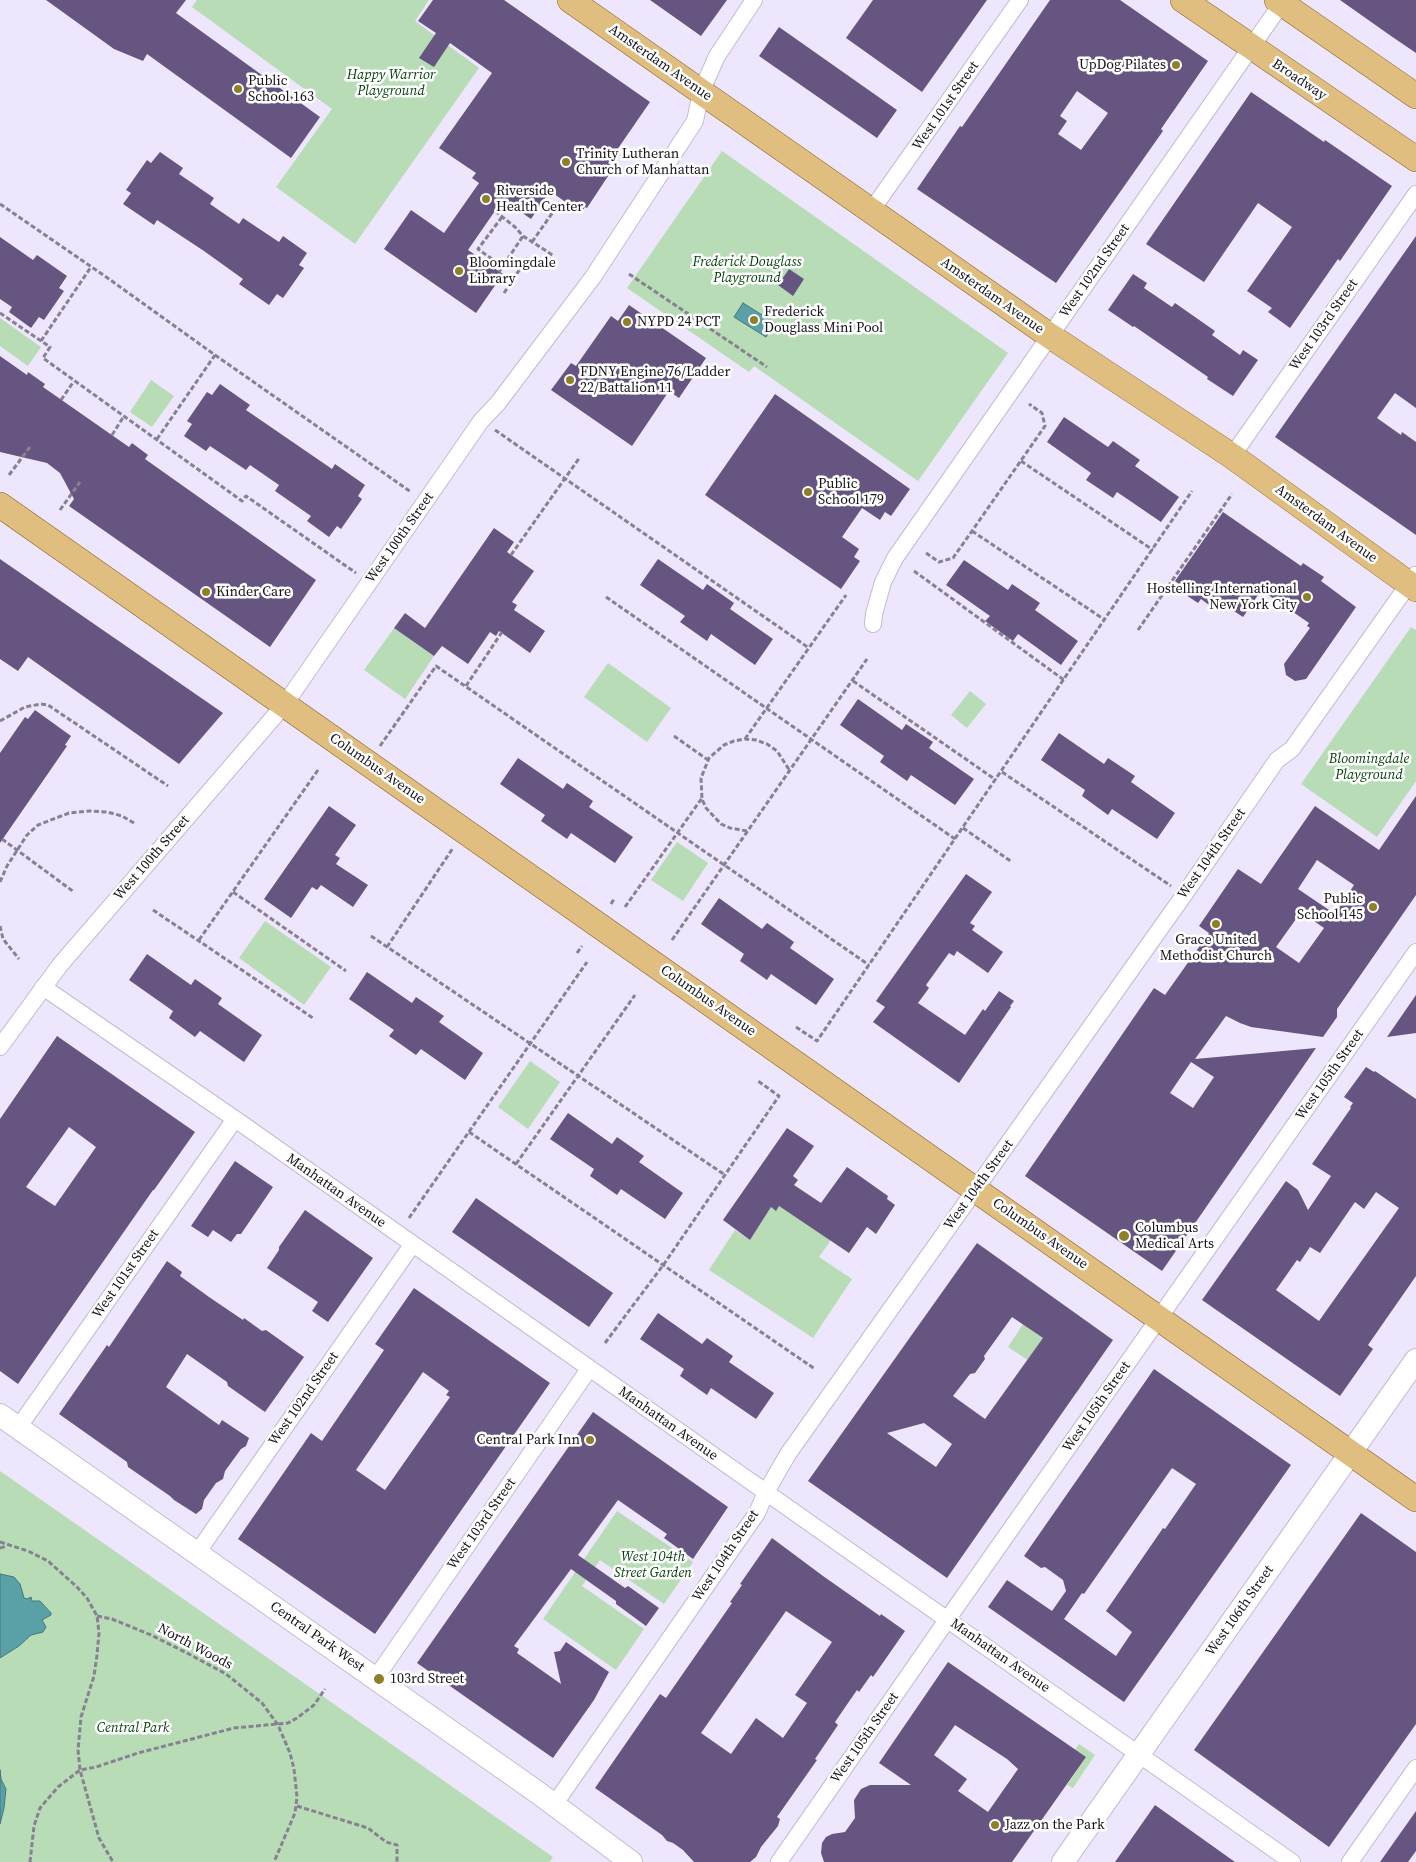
<!DOCTYPE html>
<html>
<head>
<meta charset="utf-8">
<style>
  body { margin:0 }
  canvas { display:block; background:#eee6fd }
</style>
</head>
<body>
<canvas width="1416" height="1862"></canvas>
<script>
const g = document.querySelector('canvas').getContext('2d');
g.lineJoin = 'round';
function paint(path, color) { g.fillStyle = color; g.fill(path, 'evenodd'); }
const toPath = rows => new Path2D(rows.map(r => 'M' + r).join(''));
function trace(path, color, width, dash) { g.strokeStyle = color; g.lineWidth = width; g.lineCap = dash ? 'butt' : 'round'; g.setLineDash(dash || []); g.stroke(path); }
function label(font, color, halo, rows, align = 'center') {
  g.font = font + ' "Source Serif 4",serif'; g.lineWidth = 5; g.setLineDash([]); g.textBaseline = 'middle'; g.strokeStyle = halo; g.fillStyle = color; for (const [text, x, y, turn = 0] of rows) {
    g.save(); g.translate(x, y); g.rotate((+turn || 0) * Math.PI / 180); g.textAlign = isNaN(turn) ? turn : align; if (halo) g.strokeText(text, 0, 0); g.fillText(text, 0, 0); g.restore();
  }
}
const green = toPath([
  [197,0,429,0,415,21,479,68,355,244,276,187,332,109,192,7],
  [722,151,1008,353,918,481,754,366,749,372,627,288],
  [0,318,41,347,28,366,0,346],
  [151,380,174,396,152,427,130,412],
  [1411,627,1416,630,1416,781,1377,837,1301,784],
  [394,628,434,656,405,699,364,670],
  [608,663,671,708,647,742,584,697],
  [970,691,986,704,967,728,951,715],
  [677,842,708,863,683,901,651,880],
  [265,921,331,967,304,1005,239,958],
  [530,1061,560,1082,528,1129,498,1107],
  [779,1206,831,1240,819,1257,852,1279,813,1338,709,1270,735,1230,750,1240,771,1207,776,1210],
  [1023,1324,1090,1372,1077,1393,1008,1347],
  [0,1471,553,1857,550,1862,0,1862],
  [617,1511,693,1562,664,1604,600,1560,582,1586,644,1629,616,1670,543,1619],
  [1079,1744,1095,1755,1073,1788,1067,1785,1086,1757,1075,1750]
]);
const water = toPath([
  [743,303,775,323,766,337,734,317,743,303],
  [0,1574,14,1577,20,1584,24,1598,27,1599,31,1597,32,1601,40,1601,51,1613,51,1615,42,1620,46,1627,43,1632,31,1635,19,1646,0,1658,0,1574],
  [0,1770,1,1779,6,1789,4,1808,0,1824,0,1770]
]);
const building = toPath([
  [46,0,186,0,176,13,320,117,291,158,147,54,143,61,114,49],
  [433,0,504,0,650,102,608,163,614,167,587,208,585,207,581,213,550,191,531,219,508,203,502,211,497,208,468,250,503,274,476,313,384,249,411,210,444,233,479,183,472,178,476,173,439,148,492,73,450,43,434,67,419,58,436,33,418,21],
  [650,0,727,0,701,36],
  [873,0,987,0,922,92,846,38],
  [1050,0,1120,0,1208,61,1161,129,1163,131,1056,283,917,189,960,126,962,127],
  [1077,91,1108,113,1081,150,1058,134,1067,121,1060,116],
  [1340,0,1416,0,1416,53,1391,36],
  [779,27,897,110,877,138,759,56],
  [1251,92,1324,142,1325,140,1392,186,1340,261,1338,259,1290,328,1268,312,1272,308,1247,291,1292,227,1258,203,1204,282,1146,244],
  [160,152,183,168,179,174,214,198,210,204,239,224,243,218,279,242,283,236,307,253,299,265,304,268,283,298,277,294,269,305,239,284,243,279,204,251,157,220,154,225,123,204,131,193,126,190,147,160,151,163],
  [1416,236,1416,408,1395,393,1377,418,1401,435,1402,432,1416,442,1416,535,1275,437],
  [0,237,33,260,37,255,67,276,59,288,64,291,44,320,39,317,31,328,9,312,12,307,0,299],
  [789,269,804,279,793,296,778,285],
  [1133,274,1147,283,1144,288,1172,307,1175,303,1215,331,1212,335,1240,355,1243,350,1258,360,1233,396,1207,379,1208,377,1134,326,1133,327,1108,310],
  [629,305,706,358,679,398,669,391,632,446,551,390,571,363,576,366,611,316,618,321],
  [0,356,27,375,28,372,45,384,43,387,129,447,132,443,148,455,145,459,316,580,270,647,69,506,74,499,60,473,47,463,0,452],
  [220,384,250,405,246,410,332,469,335,464,365,485,358,496,362,499,341,529,337,526,329,537,307,521,311,516,275,491,279,485,250,465,246,470,210,446,206,451,184,436,192,424,187,421,207,392,212,395],
  [775,394,910,489,891,516,885,512,880,520,862,508,842,537,859,549,854,557,860,561,841,589,705,495],
  [1064,417,1108,447,1113,441,1140,460,1135,466,1179,497,1161,522,1117,492,1113,498,1086,480,1091,473,1047,442],
  [1223,512,1301,566,1303,563,1324,577,1321,581,1356,607,1306,679,1295,681,1286,675,1284,664,1310,628,1307,626,1309,623,1264,592,1263,594,1260,592,1243,617,1214,598,1209,605,1201,599,1198,603,1180,591,1183,587,1175,581],
  [494,528,514,542,507,552,534,571,512,602,517,605,514,610,545,631,530,653,499,631,496,636,490,632,468,664,442,646,434,656,394,628,405,613,425,628],
  [0,559,223,713,179,764,28,657,18,671,0,659],
  [658,559,703,590,707,584,734,603,730,609,773,639,755,665,711,634,707,641,680,622,685,616,640,585],
  [964,560,1008,590,1012,584,1040,603,1035,610,1078,641,1061,665,1018,634,1013,641,985,621,990,616,946,585],
  [858,699,902,730,906,724,933,742,929,748,974,779,955,805,911,775,907,781,880,762,884,756,840,725],
  [35,710,71,736,65,745,67,746,0,843,0,753,25,717,28,719],
  [1059,733,1104,764,1108,758,1135,776,1131,782,1175,813,1157,839,1112,809,1108,815,1082,796,1085,790,1041,760],
  [518,758,563,789,567,783,593,801,589,807,633,837,615,863,571,833,567,839,541,821,545,815,500,784],
  [1416,796,1416,895,1337,1009,1337,1017,1323,1037,1251,1027,1240,1023,1226,1016,1195,1059,1316,1048,1162,1271,1025,1176,1154,988,1165,995,1209,933,1199,926,1238,869,1261,884,1315,806,1379,850],
  [1317,860,1354,885,1335,914,1298,889],
  [1301,912,1324,928,1299,963,1276,947],
  [1191,1062,1214,1077,1193,1108,1170,1093],
  [329,806,356,825,335,855,340,858,336,864,368,885,353,907,321,885,317,890,312,887,291,918,264,899],
  [966,874,992,892,970,923,975,926,972,930,1003,952,988,973,957,951,954,956,949,953,926,985,929,988,918,1003,965,1035,983,1009,985,1011,999,991,1014,1001,1010,1006,1011,1007,959,1083,873,1022,885,1007,876,1001],
  [719,898,762,929,767,923,794,942,790,948,834,979,816,1005,771,974,767,980,740,961,744,954,701,924],
  [147,954,191,985,195,979,222,998,218,1004,262,1035,244,1062,200,1031,195,1037,169,1018,173,1011,129,980],
  [367,972,412,1003,416,997,444,1016,439,1022,483,1053,465,1080,421,1049,416,1055,389,1036,394,1030,349,999],
  [1416,995,1416,1033,1387,1037],
  [57,1036,195,1132,154,1190,153,1190,18,1384,0,1371,0,1119],
  [69,1127,96,1147,55,1206,26,1187],
  [1366,1067,1374,1072,1375,1071,1416,1099,1416,1276,1368,1345,1373,1349,1340,1396,1202,1300,1286,1181,1298,1190,1308,1210,1331,1176,1312,1164,1351,1108,1350,1107,1353,1103,1344,1097],
  [1376,1192,1399,1208,1319,1321,1276,1290,1297,1260,1300,1262,1310,1247,1320,1253,1355,1202,1364,1209],
  [568,1113,612,1144,617,1137,644,1156,639,1162,683,1193,665,1219,621,1189,617,1195,590,1176,594,1169,550,1139],
  [787,1128,814,1146,793,1176,798,1180,794,1185,821,1203,847,1167,888,1196,887,1199,895,1205,876,1234,867,1227,849,1253,779,1206,776,1211,771,1207,750,1240,723,1220],
  [235,1161,273,1187,241,1234,237,1234,231,1242,213,1230,208,1237,191,1226],
  [476,1198,613,1293,589,1327,452,1232],
  [305,1210,373,1258,328,1322,312,1311,318,1302,267,1268,279,1250,279,1247],
  [977,1243,1113,1340,947,1578,808,1481],
  [1012,1317,1043,1338,985,1419,953,1396,970,1374,975,1373,985,1359,984,1356],
  [924,1423,952,1444,936,1467,887,1433],
  [167,1261,182,1272,180,1276,209,1297,243,1320,244,1318,262,1331,266,1330,304,1357,265,1412,228,1386,227,1382,187,1354,166,1387,219,1425,222,1420,249,1438,246,1446,241,1449,225,1471,223,1479,216,1483,204,1500,202,1509,196,1514,174,1500,170,1496,128,1467,127,1462,59,1414,107,1345,109,1347],
  [414,1288,550,1383,375,1634,238,1539,311,1433,322,1441,384,1350,375,1344],
  [423,1372,449,1391,446,1395,450,1397,385,1490,356,1470],
  [658,1313,702,1344,707,1338,733,1356,729,1362,774,1393,756,1419,711,1388,707,1395,680,1376,684,1369,640,1339],
  [1154,1369,1291,1465,1124,1702,988,1607,1007,1580,1052,1611,1066,1591,1063,1580,1045,1567,1041,1568,1024,1556],
  [1172,1468,1196,1484,1165,1529,1163,1528,1106,1611,1132,1632,1116,1656,1064,1619,1082,1593,1084,1594],
  [593,1412,728,1507,693,1559,664,1538,667,1534,618,1500,578,1555,625,1588,628,1586,659,1608,646,1626,616,1604,616,1601,571,1569,514,1646,519,1649,517,1653,561,1684,554,1652,560,1651,566,1642,609,1672,594,1700,553,1758,417,1663],
  [1361,1513,1416,1552,1416,1724,1329,1847,1194,1750],
  [772,1538,823,1576,880,1616,881,1614,905,1631,873,1677,871,1675,859,1692,857,1690,835,1722,838,1725,815,1759,817,1760,777,1817,780,1819,778,1826,761,1847,756,1857,750,1862,694,1862,683,1850,673,1843,667,1841,662,1835,595,1788,660,1694,666,1698,732,1603,730,1602,742,1585,740,1584],
  [786,1611,832,1642,795,1695,807,1703,783,1738,756,1718,731,1754,701,1733],
  [948,1662,1086,1757,1012,1862,824,1862,821,1853,822,1843,826,1837,832,1834,845,1832,855,1818,854,1800,861,1789,870,1785,911,1785,879,1763],
  [955,1725,1007,1759,1018,1769,988,1812,958,1791,967,1779,934,1755],
  [1155,1805,1235,1862,1115,1862],
  [1416,1811,1416,1851,1408,1862,1380,1862]
]);
const path = toPath([
  [0,204,109,279,215,355,157,439],
  [495,211,515,227,523,236,554,256],
  [502,217,478,249,503,267],
  [532,242,560,202],
  [499,272,523,236],
  [629,274,767,367],
  [504,293,528,257],
  [0,313,50,347,43,358,242,501,246,496,356,573],
  [41,341,91,267],
  [215,355,411,492],
  [61,400,74,381],
  [495,430,809,648],
  [112,435,124,416],
  [1021,461,1153,550],
  [9,475,30,447],
  [60,510,80,482],
  [972,531,1105,620],
  [926,553,939,562,953,558,972,531,1045,426,1042,413,1029,404],
  [511,555,580,457],
  [914,571,1064,680],
  [606,597,955,839],
  [1138,630,1232,494],
  [853,681,996,780],
  [466,686,502,632],
  [0,721,25,707,41,704,48,705,168,786],
  [674,736,708,760],
  [745,739,846,595],
  [380,746,436,666,869,965],
  [1002,772,1171,886],
  [963,828,1012,862],
  [747,831,730,828,721,824,706,808,702,799,701,778,709,758,724,745,734,741,745,739,756,740,767,744,777,751,790,771],
  [2,839,74,892],
  [0,882,7,866,27,835,38,825,69,813,90,811,107,812,122,816,134,823],
  [233,892,346,971],
  [611,904,614,899],
  [625,907,702,798],
  [153,910,313,1018],
  [0,926,3,939,19,959],
  [371,936,725,1175],
  [199,940,318,770],
  [672,940,867,659],
  [387,947,453,848],
  [577,953,582,946],
  [796,1027,817,1041,1192,491],
  [469,1132,815,1369],
  [516,1164,635,995],
  [409,1218,587,962],
  [605,1343,664,1264,779,1096,758,1081],
  [0,1542,28,1551,48,1561,77,1587,87,1598,97,1616,99,1633,97,1655,94,1676,81,1717,78,1750,80,1770,99,1838,113,1862],
  [0,1548,7,1546],
  [97,1616,112,1619,151,1635,187,1653,226,1674,262,1703,278,1725,290,1753,294,1769,297,1797,295,1813,274,1862],
  [297,1806,368,1828,386,1842,397,1845,397,1862],
  [30,1862,34,1826,40,1808,58,1787,80,1770,96,1767,138,1753,234,1728,288,1723,297,1718,314,1705,325,1689]
]);
const minor = toPath([
  [871,211,1020,0],
  [1232,456,1416,194],
  [873,624,874,614,883,582,895,558,1284,0],
  [43,987,235,1119,1292,1862],
  [0,1047,60,965,285,704,481,421,498,403,593,277,695,121,701,92,717,56,754,0],
  [18,1428,235,1119],
  [197,1553,412,1245],
  [375,1679,589,1369],
  [554,1805,757,1513,766,1492,788,1454,1184,895,1277,760,1292,749,1415,575],
  [779,1862,947,1620,1416,952],
  [1350,1862,1416,1768]
]);
const secondary = toPath([
  [0,1415,537,1792,631,1862],
  [1063,1862,1416,1360]
]);
const primary = toPath([
  [570,0,1050,336,1232,456,1416,589],
  [1183,0,1416,159],
  [1277,0,1416,96],
  [0,505,1416,1499]
]);
const markers = [
  [1176,65,5,"#8f7f26"],
  [238,89,5,"#8f7f26"],
  [566,162,5,"#8f7f26"],
  [486,199,5,"#8f7f26"],
  [459,271,5,"#8f7f26"],
  [754,320,5,"#8f7f26"],
  [627,322,5,"#8f7f26"],
  [570,380,5,"#8f7f26"],
  [808,492,5,"#8f7f26"],
  [206,592,5,"#8f7f26"],
  [1307,597,5,"#8f7f26"],
  [1373,907,5,"#8f7f26"],
  [1216,924,5,"#8f7f26"],
  [1124,1236,6,"#8f7f26"],
  [590,1440,5,"#8f7f26"],
  [379,1679,6,"#8f7f26"],
  [995,1825,5,"#8f7f26"]
];
const streetNames = [
  ["Amsterdam Avenue",660,63,35],
  ["Broadway",1299,80,34],
  ["West 101st Street",946,106,-55],
  ["West 102nd Street",1095,271,-55],
  ["Amsterdam Avenue",992,296,35],
  ["West 103rd Street",1324,325,-55],
  ["Amsterdam Avenue",1326,524,36],
  ["West 100th Street",400,538,-55],
  ["Columbus Avenue",377,769,35],
  ["West 104th Street",1212,854,-55],
  ["West 100th Street",152,858,-49],
  ["Columbus Avenue",708,1001,35],
  ["West 105th Street",1330,1075,-55],
  ["West 104th Street",979,1185,-54],
  ["Manhattan Avenue",336,1191,35],
  ["Columbus Avenue",1040,1234,35],
  ["West 101st Street",126,1274,-55],
  ["West 102nd Street",304,1399,-55],
  ["West 105th Street",1097,1407,-55],
  ["Manhattan Avenue",668,1424,35],
  ["West 103rd Street",482,1524,-55],
  ["West 104th Street",726,1556,-56],
  ["West 106th Street",1240,1611,-55],
  ["Central Park West",317,1637,35],
  ["North Woods",195,1647,28],
  ["Manhattan Avenue",1000,1656,35],
  ["West 105th Street",865,1738,-55]
];
const poiNames = [
  ["UpDog Pilates",1166,65,"right"],
  ["Public",248,81],
  ["School 163",248,97],
  ["Trinity Lutheran",576,154],
  ["Church of Manhattan",576,170],
  ["Riverside",496,191],
  ["Health Center",496,207],
  ["Bloomingdale",469,263],
  ["Library",469,279],
  ["Frederick",764,312],
  ["Douglass Mini Pool",764,328],
  ["NYPD 24 PCT",637,322],
  ["FDNY Engine 76/Ladder",580,372],
  ["22/Battalion 11",580,388],
  ["Public",818,484],
  ["School 179",818,500],
  ["Hostelling International",1297,589,"right"],
  ["New York City",1297,605,"right"],
  ["Kinder Care",216,592],
  ["Public",1363,899,"right"],
  ["School 145",1363,915,"right"],
  ["Grace United",1216,940,"center"],
  ["Methodist Church",1216,956,"center"],
  ["Columbus",1135,1228],
  ["Medical Arts",1135,1244],
  ["Central Park Inn",580,1440,"right"],
  ["103rd Street",390,1679],
  ["Jazz on the Park",1005,1825]
];
const parkNames = [
  ["Happy Warrior",391,75],
  ["Playground",391,91],
  ["Frederick Douglass",747,262],
  ["Playground",747,278],
  ["Bloomingdale",1369,759],
  ["Playground",1369,775],
  ["West 104th",653,1557],
  ["Street Garden",653,1573],
  ["Central Park",133,1728]
];
paint(green, '#b7dcb6');
paint(water, '#5aa1a7');
trace(water, '#46767d', 1);
paint(building, '#665581');
trace(minor, '#c3bbd2', 18);
trace(secondary, '#c3bbd2', 24);
trace(primary, '#8a6624', 26);
trace(path, '#878191', 3, [5, 2.5]);
trace(minor, '#fff', 16);
trace(secondary, '#fff', 22);
trace(primary, '#dfbe7f', 25);
for (const [x, y, r, color] of markers) { const dot = new Path2D(); dot.arc(x, y, r, 0, 2 * Math.PI); g.fillStyle = color; g.fill(dot); trace(dot, '#fff', 2); }
label('14px', '#16131b', '#fff', streetNames);
label('14px', '#16131b', '#fff', poiNames, 'left');
label('italic 14px', '#003f08', '#fff', parkNames);
</script>
</body>
</html>
